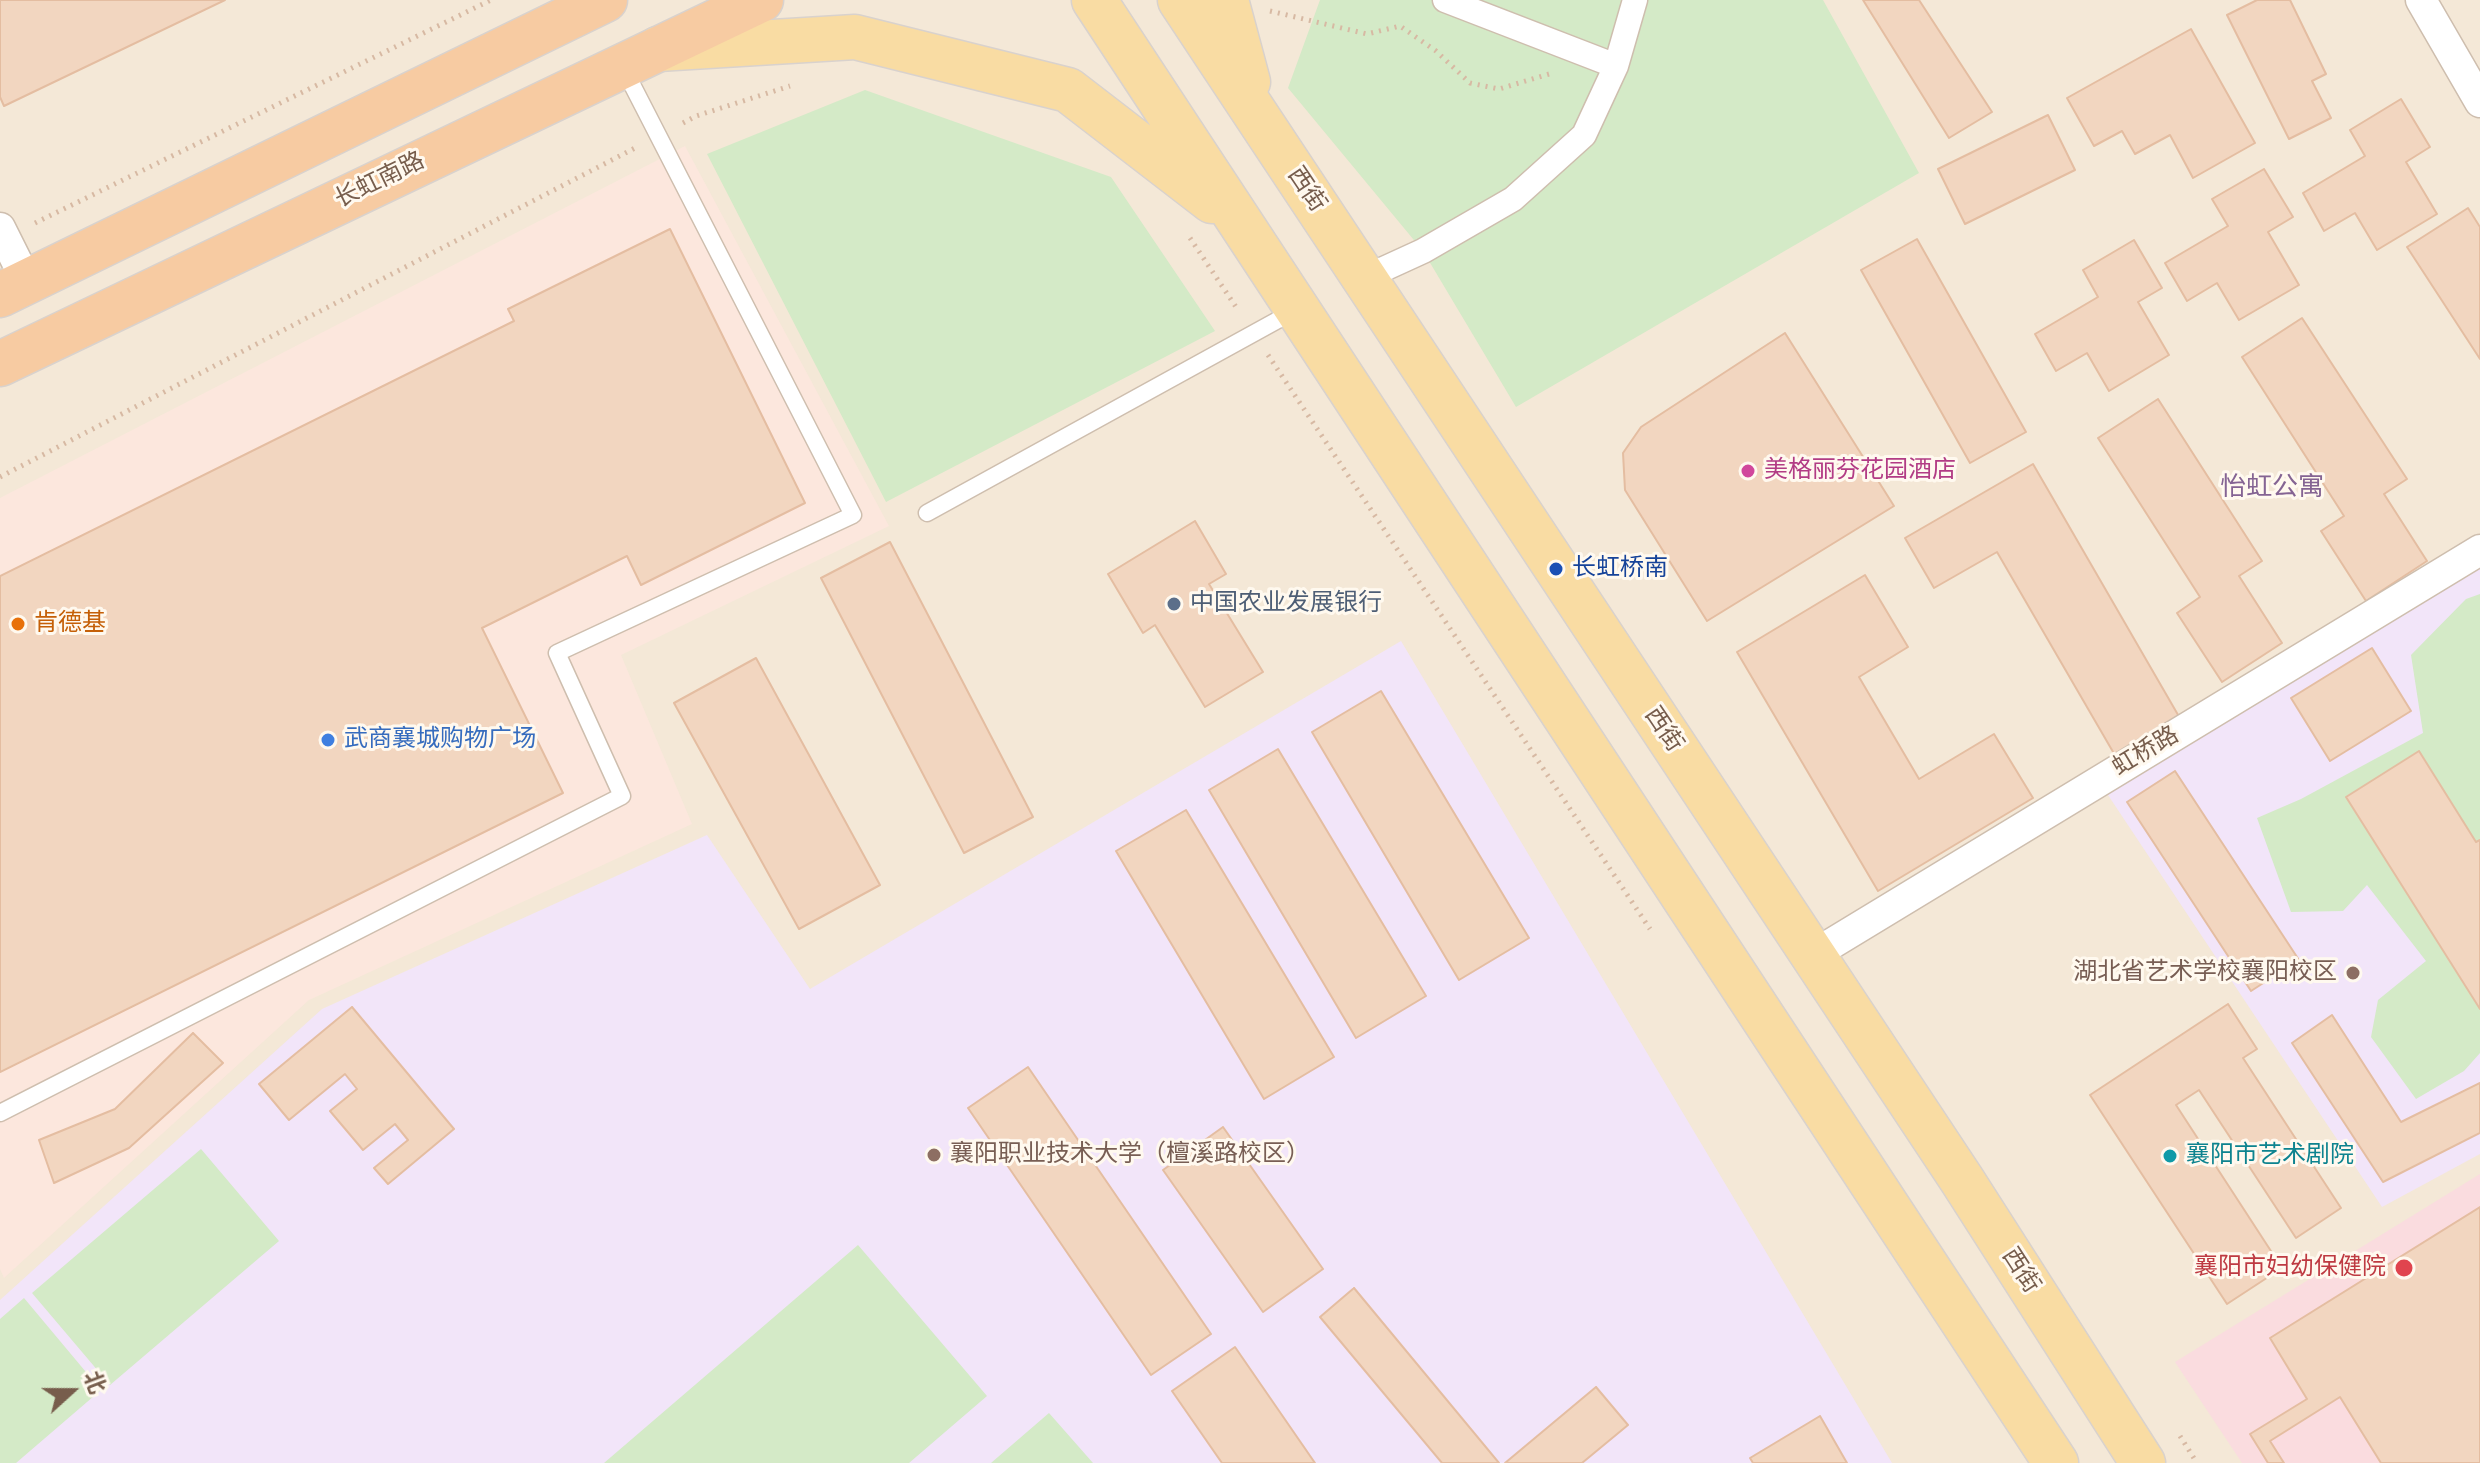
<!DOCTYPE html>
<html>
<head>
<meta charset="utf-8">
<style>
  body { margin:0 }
  #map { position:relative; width:2480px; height:1463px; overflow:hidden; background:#fcf5e9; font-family:"Roboto Condensed","Noto Sans SC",sans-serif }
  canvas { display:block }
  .north { position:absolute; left:32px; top:1351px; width:80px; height:80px; -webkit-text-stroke:6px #fff9ef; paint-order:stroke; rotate:69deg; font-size:22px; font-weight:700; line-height:32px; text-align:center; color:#775d4c }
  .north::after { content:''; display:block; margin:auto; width:28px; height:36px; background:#775d4c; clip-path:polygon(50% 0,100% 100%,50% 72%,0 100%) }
</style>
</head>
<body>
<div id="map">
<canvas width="2480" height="1463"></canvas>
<div class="north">北</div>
</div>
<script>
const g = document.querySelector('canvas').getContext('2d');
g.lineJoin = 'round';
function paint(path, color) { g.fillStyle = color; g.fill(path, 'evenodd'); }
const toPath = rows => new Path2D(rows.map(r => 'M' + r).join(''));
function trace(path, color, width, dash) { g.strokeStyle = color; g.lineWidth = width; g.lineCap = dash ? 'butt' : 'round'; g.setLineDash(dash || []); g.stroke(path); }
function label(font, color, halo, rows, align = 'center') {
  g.font = font + ' "Roboto Condensed","Noto Sans SC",sans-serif'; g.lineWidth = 6; g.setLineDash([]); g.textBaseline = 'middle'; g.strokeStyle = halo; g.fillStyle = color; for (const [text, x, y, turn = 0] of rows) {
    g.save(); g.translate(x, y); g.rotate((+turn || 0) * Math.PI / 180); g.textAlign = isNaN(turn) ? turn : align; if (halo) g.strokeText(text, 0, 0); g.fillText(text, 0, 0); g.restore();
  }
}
const residential = toPath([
  [0,0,2480,0,2480,1463,0,1463]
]);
const commercial = toPath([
  [685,146,889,526,621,655,692,824,309,1000,4,1278,0,1269,0,498]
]);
const education = toPath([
  [2480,562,2480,1154,2382,1207,2106,792],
  [1401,641,1892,1463,0,1463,0,1300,322,1009,707,835,810,989]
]);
const medical = toPath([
  [2480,1174,2480,1463,2242,1463,2175,1362]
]);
const green = toPath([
  [1320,0,1823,0,1919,173,1516,407,1423,251,1288,88],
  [865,90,1111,177,1215,331,886,502,707,154],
  [2480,594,2480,1053,2464,1071,2416,1099,2371,1037,2378,1000,2426,961,2367,885,2343,911,2291,912,2257,818,2301,799,2423,733,2411,655,2466,599],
  [201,1149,279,1241,110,1385,32,1293],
  [858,1245,987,1396,909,1463,604,1463],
  [24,1298,101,1390,16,1463,0,1463,0,1319],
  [1049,1413,1093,1463,991,1463]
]);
const building = toPath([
  [0,0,225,0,4,106,0,97,0,0],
  [1863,0,1919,0,1992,112,1949,138,1863,0],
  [2257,0,2290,0,2326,74,2312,81,2331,118,2289,139,2227,15,2257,0],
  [2191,29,2255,143,2193,178,2170,135,2135,154,2122,131,2094,146,2067,98,2191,29],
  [2401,99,2430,147,2406,162,2437,214,2377,250,2355,213,2324,231,2303,193,2365,156,2350,130,2401,99],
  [2048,115,2075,170,1965,224,1938,169,2048,115],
  [2264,169,2293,217,2268,232,2299,285,2239,320,2217,283,2187,301,2165,263,2228,226,2212,199,2264,169],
  [2468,208,2480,227,2480,359,2407,247,2468,208],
  [670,229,805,503,641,585,627,556,482,628,563,793,0,1072,0,576,514,321,508,309,670,229],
  [1917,239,2026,432,1970,463,1861,270,1917,239],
  [2134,240,2162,288,2138,302,2169,355,2109,391,2087,353,2056,371,2035,334,2098,297,2083,270,2134,240],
  [2302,318,2407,479,2384,494,2427,561,2366,601,2321,531,2344,516,2242,357,2302,318],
  [1785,333,1894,506,1707,621,1625,490,1623,453,1641,427,1785,333],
  [2158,399,2262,561,2239,576,2282,643,2222,682,2177,613,2200,597,2098,438,2158,399],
  [2033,464,2181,720,2116,757,1997,552,1934,588,1905,538,2033,464],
  [1195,521,1226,574,1209,584,1263,672,1205,707,1155,625,1143,633,1108,574,1195,521],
  [890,542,1033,817,964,853,821,578,890,542],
  [1865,575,1908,647,1859,677,1919,779,1994,734,2033,798,1878,891,1737,652,1865,575],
  [2372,648,2411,711,2330,761,2291,698,2372,648],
  [756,658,880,885,799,929,674,703,756,658],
  [1381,691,1529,938,1459,980,1312,732,1381,691],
  [1278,749,1426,996,1356,1038,1209,790,1278,749],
  [2419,751,2476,842,2480,840,2480,1009,2346,797,2419,751],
  [2175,771,2299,960,2251,991,2127,802,2175,771],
  [1186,810,1334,1057,1264,1099,1116,851,1186,810],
  [2228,1004,2257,1049,2243,1058,2341,1208,2296,1238,2199,1090,2176,1105,2282,1268,2227,1304,2090,1095,2228,1004],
  [352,1007,454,1129,388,1184,374,1168,408,1140,395,1124,363,1150,330,1111,357,1089,345,1074,289,1120,259,1084,352,1007],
  [2332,1015,2401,1122,2480,1083,2480,1133,2383,1182,2292,1043,2332,1015],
  [193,1033,223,1063,129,1148,54,1183,39,1140,115,1109,193,1033],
  [1028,1067,1211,1334,1151,1375,968,1108,1028,1067],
  [1223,1127,1323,1269,1263,1312,1163,1170,1223,1127],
  [2480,1207,2480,1463,2381,1463,2340,1397,2270,1441,2284,1463,2268,1463,2250,1434,2307,1399,2270,1338,2480,1207],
  [1354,1288,1499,1463,1442,1463,1320,1317,1354,1288],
  [1235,1347,1315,1463,1222,1463,1172,1391,1235,1347],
  [1596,1387,1628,1425,1582,1463,1505,1463,1596,1387],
  [1820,1416,1847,1463,1753,1463,1750,1458,1820,1416]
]);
const path = toPath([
  [1270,11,1367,34,1400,26,1436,51,1470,83,1499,89,1549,74],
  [683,123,696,116,790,86],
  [35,223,491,0],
  [1190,238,1238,310],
  [1268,355,1650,929],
  [0,477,635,148],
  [2180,1436,2197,1463]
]);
const service = toPath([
  [927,513,1296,310],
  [0,1113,622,796,557,653,853,515,624,69]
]);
const pedestrian = toPath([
  [1445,0,1616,66],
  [1364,278,1423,251,1513,199,1584,135,1616,66,1635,0]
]);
const minor = toPath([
  [2421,0,2480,102],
  [0,228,27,282],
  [1813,955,2480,550]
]);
const primary = toPath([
  [1094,0,2056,1463],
  [1180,0,1962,1180,2143,1463],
  [1226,0,1248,82],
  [658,49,855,37,1068,90,1212,201]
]);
const trunk = toPath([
  [0,295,605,0],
  [0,364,761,0]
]);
const markers = [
  [1748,471,8,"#d1479c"],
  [1556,569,8,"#1a4fb4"],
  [1174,604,8,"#5c6f8a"],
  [18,624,8,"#e8710a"],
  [328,740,8,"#3f7fe0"],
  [2353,973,8,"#8d6e63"],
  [934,1155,8,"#8d6e63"],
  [2170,1156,8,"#0f9aa8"],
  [2404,1268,10,"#e0444e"]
];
const streetNames = [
  ["长虹南路",380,181,-26],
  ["西街",1306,190,56],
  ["西街",1663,730,56],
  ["虹桥路",2146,752,-31],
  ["西街",2020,1271,57]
];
const hotelNames = [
  ["美格丽芬花园酒店",1764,471]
];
const transitNames = [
  ["长虹桥南",1572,569]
];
const serviceNames = [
  ["中国农业发展银行",1190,604]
];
const foodNames = [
  ["肯德基",34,624]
];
const shopNames = [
  ["武商襄城购物广场",344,740]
];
const educationNames = [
  ["湖北省艺术学校襄阳校区",2337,973],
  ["襄阳职业技术大学（檀溪路校区）",950,1155,"left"]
];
const cultureNames = [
  ["襄阳市艺术剧院",2186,1156]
];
const healthNames = [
  ["襄阳市妇幼保健院",2386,1268]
];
const neighbourhoodNames = [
  ["怡虹公寓",2272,488]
];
paint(residential, '#f4e8d7');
paint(commercial, '#fce7dd');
paint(education, '#f2e5f9');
paint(medical, '#fadcdf');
paint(green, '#d4eac7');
paint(building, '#f2d6c0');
trace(building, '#e4bda1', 2);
trace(service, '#cebeae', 19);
trace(pedestrian, '#cebeae', 27);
trace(minor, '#cebeae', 33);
trace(primary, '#d9d2cd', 47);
trace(trunk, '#d9d2cd', 47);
trace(path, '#d7b9a3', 5, [2, 6]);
trace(service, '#fff', 16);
trace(pedestrian, '#fff', 24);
trace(minor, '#fff', 30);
trace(primary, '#f9dca3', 44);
trace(trunk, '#f7cba2', 44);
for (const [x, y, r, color] of markers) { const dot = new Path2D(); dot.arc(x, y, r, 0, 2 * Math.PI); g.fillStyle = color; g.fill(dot); trace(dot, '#fff9ef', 3); }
label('24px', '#775d4c', '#fff9ef', streetNames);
label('24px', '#b23c85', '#fff9ef', hotelNames, 'left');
label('24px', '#164399', '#fff9ef', transitNames, 'left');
label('24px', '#4e5e75', '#fff9ef', serviceNames, 'left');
label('24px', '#c56008', '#fff9ef', foodNames, 'left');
label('24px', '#366cbe', '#fff9ef', shopNames, 'left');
label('24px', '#785e54', '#fff9ef', educationNames, 'right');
label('24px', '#0d838f', '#fff9ef', cultureNames, 'left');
label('24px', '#be3a42', '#fff9ef', healthNames, 'right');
label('26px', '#856493', '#fff9ef', neighbourhoodNames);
</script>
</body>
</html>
